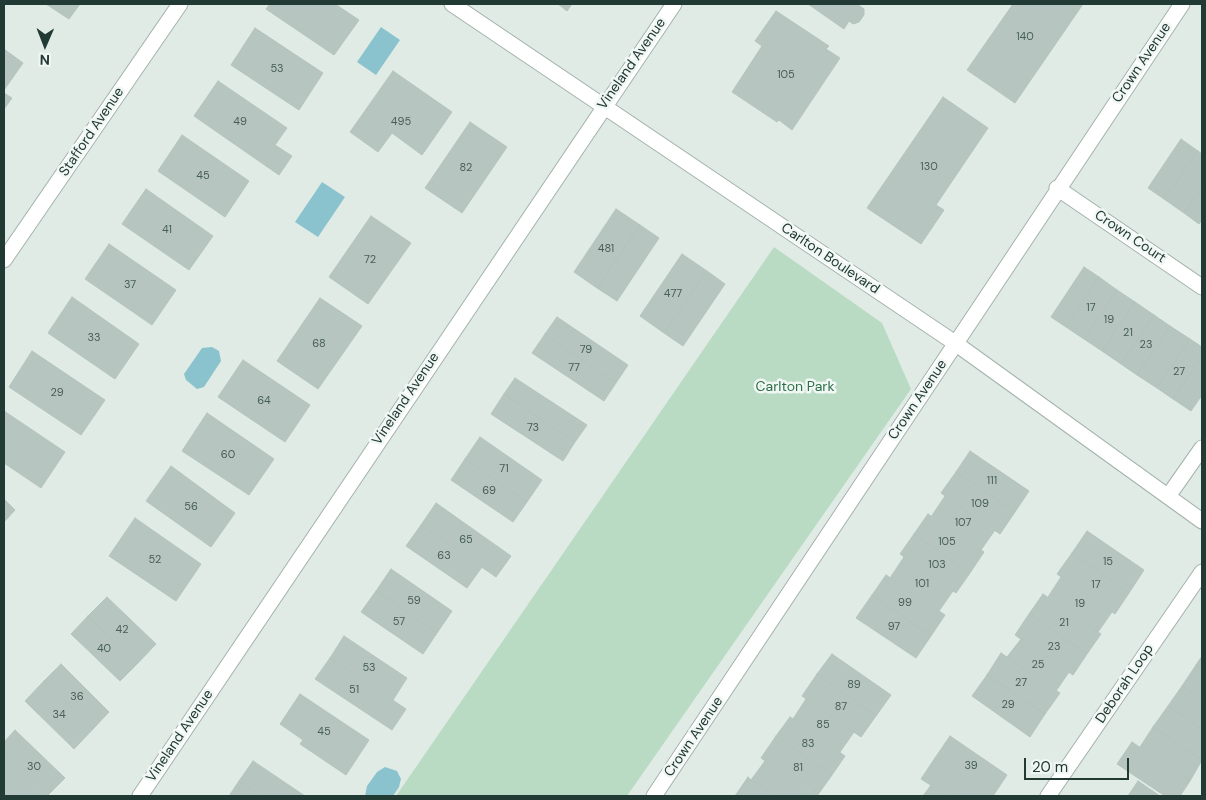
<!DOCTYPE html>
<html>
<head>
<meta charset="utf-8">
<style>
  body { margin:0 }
  #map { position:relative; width:1206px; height:800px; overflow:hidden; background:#e0ebe6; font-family:"DM Sans",sans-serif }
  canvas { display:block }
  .frame { position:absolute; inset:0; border:5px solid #223a34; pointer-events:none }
  .north { position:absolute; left:20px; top:20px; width:50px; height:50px; -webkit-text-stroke:4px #f1f7f4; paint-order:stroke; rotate:181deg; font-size:14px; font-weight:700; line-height:20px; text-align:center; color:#223a34 }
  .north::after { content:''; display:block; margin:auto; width:18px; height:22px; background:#223a34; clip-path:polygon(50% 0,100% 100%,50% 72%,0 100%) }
  .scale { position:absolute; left:1024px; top:758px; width:105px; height:22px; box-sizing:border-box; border:2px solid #223a34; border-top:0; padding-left:6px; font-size:15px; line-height:18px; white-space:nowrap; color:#223a34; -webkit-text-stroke:4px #f1f7f4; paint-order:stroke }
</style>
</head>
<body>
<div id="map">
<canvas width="1206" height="800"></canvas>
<div class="frame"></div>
<div class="north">N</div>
<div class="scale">20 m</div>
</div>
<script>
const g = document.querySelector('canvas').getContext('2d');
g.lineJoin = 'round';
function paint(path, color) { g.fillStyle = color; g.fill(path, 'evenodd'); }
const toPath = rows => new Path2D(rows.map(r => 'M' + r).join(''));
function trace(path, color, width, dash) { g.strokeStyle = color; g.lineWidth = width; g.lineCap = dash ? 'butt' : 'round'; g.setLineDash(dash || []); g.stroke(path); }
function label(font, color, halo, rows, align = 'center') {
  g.font = font + ' "DM Sans",sans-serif'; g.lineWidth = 5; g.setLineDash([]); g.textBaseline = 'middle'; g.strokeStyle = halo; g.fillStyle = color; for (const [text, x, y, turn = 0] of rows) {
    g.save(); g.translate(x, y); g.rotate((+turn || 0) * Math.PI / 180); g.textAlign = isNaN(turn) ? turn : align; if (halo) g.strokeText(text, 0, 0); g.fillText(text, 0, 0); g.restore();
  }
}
const green = toPath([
  [774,247,882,323,911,389,627,796,396,796]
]);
const water = toPath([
  [381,27,400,40,376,75,357,62],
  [322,182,345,197,318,237,295,222],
  [212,347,219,351,221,361,204,387,197,389,186,380,184,374,202,348],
  [385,767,397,771,401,779,399,787,393,796,365,796,367,786,377,772]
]);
const building = toPath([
  [46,4,80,4,69,19,46,4],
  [270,4,335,4,359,20,334,55,266,9,270,4],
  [558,4,572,4,567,11,558,4],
  [808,4,857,4,864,9,864,15,859,22,853,24,849,21,844,29,808,4],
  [1013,4,1083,4,1015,103,967,70,1013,4],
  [776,11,829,46,826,49,840,58,792,130,779,120,777,122,732,92,762,46,755,41,776,11],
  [255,28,323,73,299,110,231,65,255,28],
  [4,49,23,63,4,90,4,49],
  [393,71,452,112,422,155,392,133,378,152,350,132,393,71],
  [218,81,287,128,275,145,292,156,279,175,194,116,218,81],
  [4,93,12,98,4,109,4,93],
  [943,97,988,128,936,205,944,210,921,244,867,208,943,97],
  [470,122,507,147,462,213,425,188,470,122],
  [182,135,249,181,225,217,158,171,182,135],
  [1181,139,1198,151,1164,199,1148,188,1181,139],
  [1198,151,1202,154,1202,186,1184,213,1164,199,1198,151],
  [1202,186,1202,220,1199,224,1184,213,1202,186],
  [146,189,213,236,189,270,122,224,146,189],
  [616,209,640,225,597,288,574,272,616,209],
  [371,216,411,243,368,304,329,277,371,216],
  [640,225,659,238,617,301,597,288,640,225],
  [109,244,176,290,152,325,85,279,109,244],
  [682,254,707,271,664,333,640,316,682,254],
  [1084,267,1099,277,1066,327,1051,317,1084,267],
  [707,271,725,284,683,346,664,333,707,271],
  [1099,277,1117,290,1084,339,1066,327,1099,277],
  [1117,290,1135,302,1102,351,1084,339,1117,290],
  [72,297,139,344,115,379,48,333,72,297],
  [320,298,362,326,318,389,277,361,320,298],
  [1135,302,1154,315,1121,364,1102,351,1135,302],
  [1154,315,1170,326,1137,375,1121,364,1154,315],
  [557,317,628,365,616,383,545,334,557,317],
  [1170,326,1190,339,1157,388,1137,375,1170,326],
  [545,334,616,383,604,401,532,353,545,334],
  [1190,339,1202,347,1202,356,1173,399,1157,388,1190,339],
  [32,351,105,400,81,435,9,387,32,351],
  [1202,356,1202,395,1191,411,1173,399,1202,356],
  [243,360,310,405,285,442,218,397,243,360],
  [515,378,587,425,575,442,504,394,515,378],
  [504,394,575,442,563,461,491,414,504,394],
  [4,411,65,452,41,488,4,463,4,411],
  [207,413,274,459,249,495,182,451,207,413],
  [480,437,542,480,527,502,465,459,480,437],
  [970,451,1029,491,1015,512,956,472,970,451],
  [465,459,527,502,513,522,451,480,465,459],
  [171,466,235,513,211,547,146,501,171,466],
  [956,472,1015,512,1000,534,941,493,956,472],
  [945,496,995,530,981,550,931,517,945,496],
  [4,499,15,510,4,522,4,499],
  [436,503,511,556,496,577,421,525,436,503],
  [928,514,984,552,970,573,914,534,928,514],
  [135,518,201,564,176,601,109,556,135,518],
  [421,525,482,567,467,588,406,546,421,525],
  [1087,531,1144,570,1129,593,1072,553,1087,531],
  [914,534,970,573,956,593,900,554,914,534],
  [1072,553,1129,593,1115,614,1057,574,1072,553],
  [904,557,953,591,939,611,890,578,904,557],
  [391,569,452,611,437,633,376,591,391,569],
  [886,575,945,615,931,636,872,595,886,575],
  [1061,577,1112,612,1098,632,1048,597,1061,577],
  [376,591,437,633,423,654,361,612,376,591],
  [1043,594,1101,634,1087,654,1029,614,1043,594],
  [872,595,931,636,916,658,856,618,872,595],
  [107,597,156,644,138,663,88,616,107,597],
  [1029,614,1087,654,1073,675,1015,635,1029,614],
  [88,616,138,663,120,681,71,634,88,616],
  [344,636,407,678,393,700,330,658,344,636],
  [1021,639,1069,672,1056,691,1007,657,1021,639],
  [1001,653,1060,693,1045,714,987,675,1001,653],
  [832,654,891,695,876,716,817,674,832,654],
  [1202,656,1202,670,1196,665,1202,656],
  [330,658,406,709,392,730,315,679,330,658],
  [61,664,109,712,93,729,44,681,61,664],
  [1196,665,1202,670,1202,700,1182,686,1196,665],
  [817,674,876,716,861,737,802,696,817,674],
  [987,675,1045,714,1030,737,972,696,987,675],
  [44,681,93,729,74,749,25,701,44,681],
  [1182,686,1202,700,1202,729,1168,706,1182,686],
  [300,694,369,740,346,775,300,744,303,740,280,724,300,694],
  [806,699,854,732,840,752,793,719,806,699],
  [1168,706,1202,729,1202,760,1153,727,1168,706],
  [790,717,845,756,832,775,776,736,790,717],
  [1153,727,1202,760,1190,781,1140,747,1153,727],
  [15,730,65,778,47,796,4,755,4,742,15,730],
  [776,736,832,775,817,796,761,758,776,736],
  [950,736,1007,775,993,796,935,758,950,736],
  [1132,742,1190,781,1180,796,1165,796,1117,764,1132,742],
  [4,755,46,796,7,796,4,793,4,755],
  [935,758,992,796,948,796,921,779,935,758],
  [253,761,305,796,261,796,239,781,253,761],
  [765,761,814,795,812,796,775,796,751,780,765,761],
  [748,777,751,780,775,796,735,796,748,777],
  [239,781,261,796,229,796,239,781],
  [1138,781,1160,796,1128,796,1138,781],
  [931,785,948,796,923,796,931,785]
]);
const minor = toPath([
  [452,4,955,343,1202,521],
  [1057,188,1202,287],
  [4,260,180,4],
  [1169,495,1202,448],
  [140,796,674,4],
  [654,796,1182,4],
  [1048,796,1202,572]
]);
const numberNames = [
  ["140",1025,37],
  ["53",277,69],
  ["105",786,75],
  ["49",240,122],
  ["495",401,122],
  ["130",929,167],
  ["82",466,168],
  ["45",203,176],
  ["41",167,230],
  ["481",606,249],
  ["72",370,260],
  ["37",130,285],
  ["477",673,294],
  ["17",1091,308],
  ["19",1109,320],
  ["21",1128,333],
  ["33",94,338],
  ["68",319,344],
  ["23",1146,345],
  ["79",586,350],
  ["77",574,368],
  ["27",1179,372],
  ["29",57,393],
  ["64",264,401],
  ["73",533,428],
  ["60",228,455],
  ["71",504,469],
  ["111",992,481],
  ["69",489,491],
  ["109",980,504],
  ["56",191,507],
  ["107",963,523],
  ["65",466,540],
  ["105",947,542],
  ["63",444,556],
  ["52",155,560],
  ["15",1108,562],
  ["103",937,565],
  ["101",922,584],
  ["17",1096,585],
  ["59",414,601],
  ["99",905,603],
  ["19",1080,604],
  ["57",399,622],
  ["21",1064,623],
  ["97",894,627],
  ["42",122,630],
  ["23",1054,647],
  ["40",104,649],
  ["25",1038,665],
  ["53",369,668],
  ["27",1021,683],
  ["89",854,685],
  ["51",354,690],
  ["36",77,697],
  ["29",1008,705],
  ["87",841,707],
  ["34",59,715],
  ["85",823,725],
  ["45",324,732],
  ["83",808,744],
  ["39",971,766],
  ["30",34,767],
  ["81",798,768]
];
const streetNames = [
  ["Crown Avenue",1142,63,-56],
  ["Vineland Avenue",632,64,-55],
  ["Stafford Avenue",92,132,-56],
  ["Crown Court",1130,237,34],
  ["Carlton Boulevard",830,259,34],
  ["Vineland Avenue",406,399,-56],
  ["Crown Avenue",918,400,-56],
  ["Deborah Loop",1125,684,-56],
  ["Vineland Avenue",180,736,-56],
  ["Crown Avenue",694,737,-56]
];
const parkNames = [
  ["Carlton Park",795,387]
];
paint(green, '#badbc3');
paint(water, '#8ac3ce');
paint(building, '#b6c5bf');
trace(building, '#b3c4bd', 1);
trace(minor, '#a3b2ad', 17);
trace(minor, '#fff', 15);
label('11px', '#475d57', null, numberNames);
label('14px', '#223a34', '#f1f7f4', streetNames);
label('14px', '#2d7048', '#f1f7f4', parkNames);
</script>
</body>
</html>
